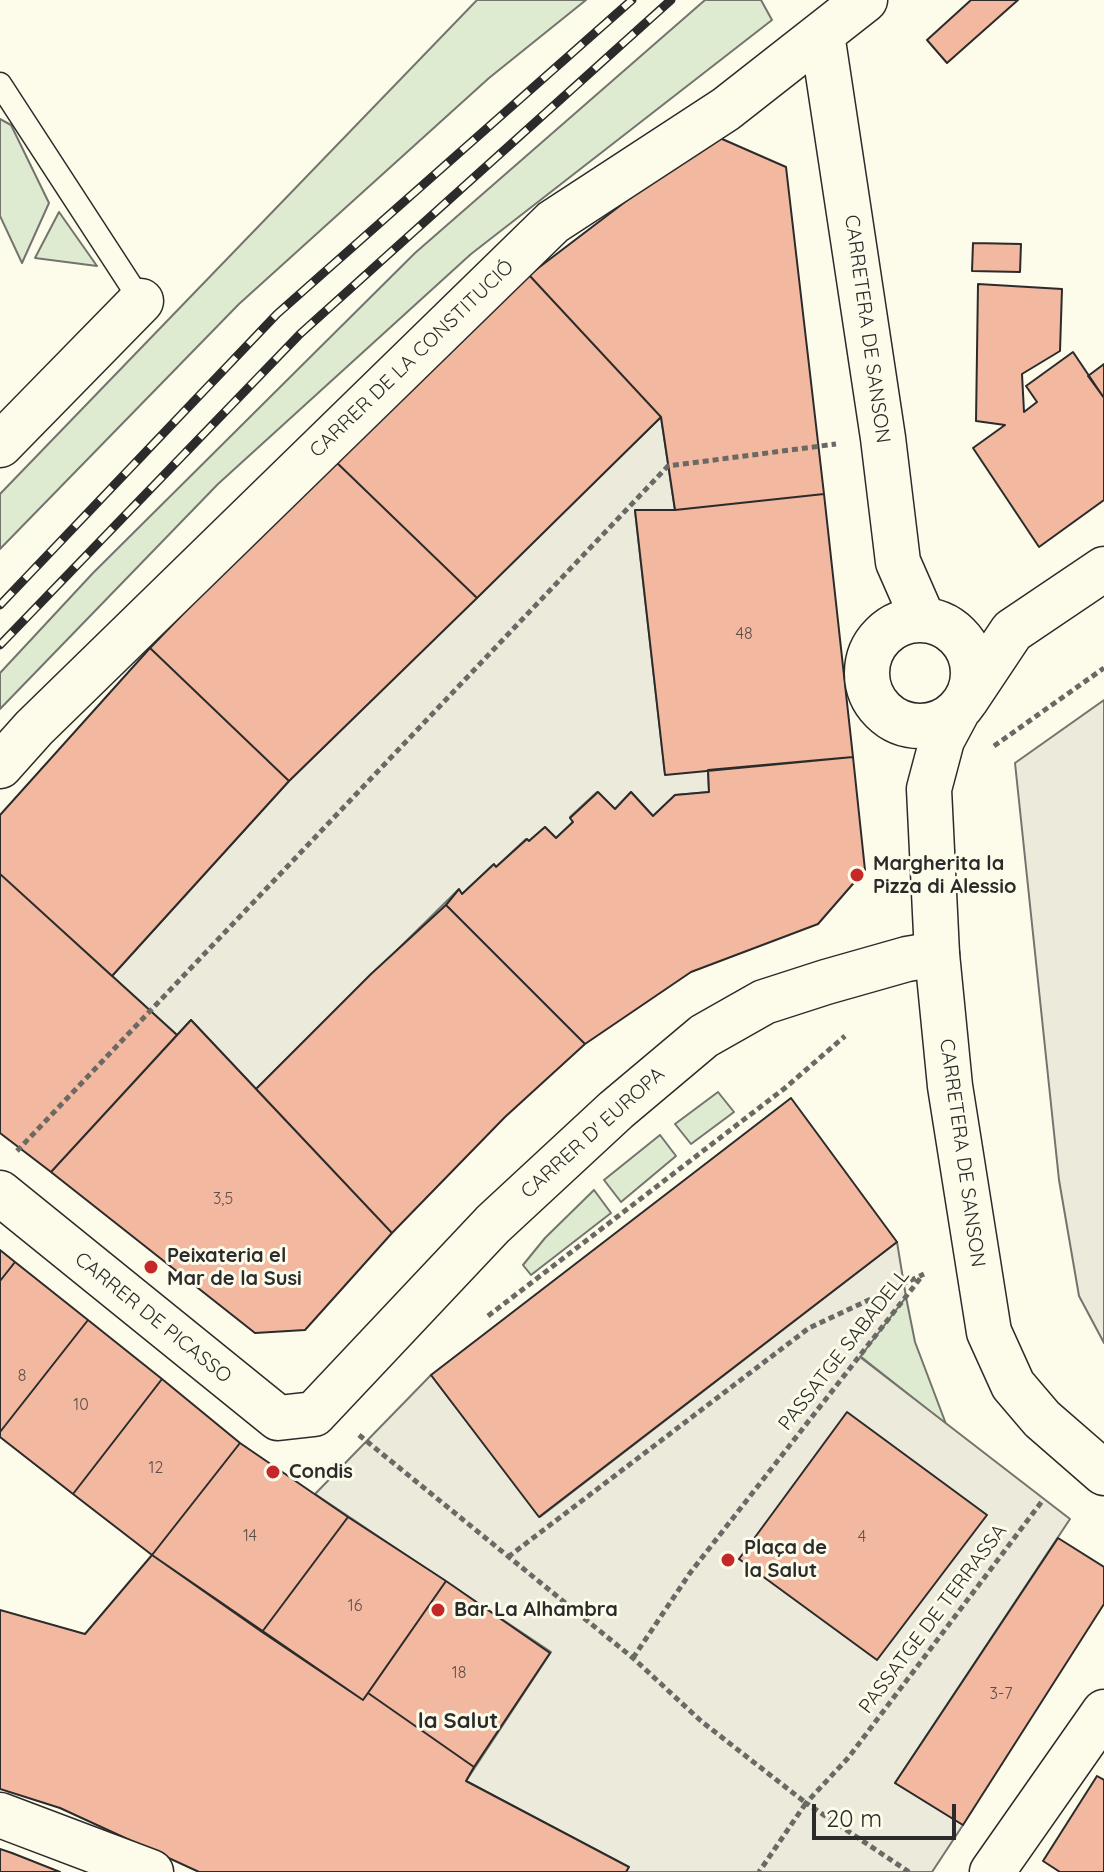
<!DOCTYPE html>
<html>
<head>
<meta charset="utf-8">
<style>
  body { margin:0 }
  #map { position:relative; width:1104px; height:1872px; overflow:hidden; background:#fdfbea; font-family:Quicksand,sans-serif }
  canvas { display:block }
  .scale { position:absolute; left:812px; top:1804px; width:144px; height:36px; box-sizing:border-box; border:4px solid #2b2b2b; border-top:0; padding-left:10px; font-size:24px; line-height:28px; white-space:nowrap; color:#2b2b2b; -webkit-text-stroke:6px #fdfbea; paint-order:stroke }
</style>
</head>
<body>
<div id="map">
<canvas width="1104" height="1872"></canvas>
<div class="scale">20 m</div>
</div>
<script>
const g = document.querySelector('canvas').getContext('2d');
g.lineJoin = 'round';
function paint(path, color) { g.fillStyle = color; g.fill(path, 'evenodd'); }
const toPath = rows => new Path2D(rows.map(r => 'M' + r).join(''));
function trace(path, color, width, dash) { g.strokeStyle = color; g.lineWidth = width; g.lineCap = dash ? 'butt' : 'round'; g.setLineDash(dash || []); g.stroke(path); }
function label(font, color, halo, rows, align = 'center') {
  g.font = font + ' Quicksand,sans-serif'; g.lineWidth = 6; g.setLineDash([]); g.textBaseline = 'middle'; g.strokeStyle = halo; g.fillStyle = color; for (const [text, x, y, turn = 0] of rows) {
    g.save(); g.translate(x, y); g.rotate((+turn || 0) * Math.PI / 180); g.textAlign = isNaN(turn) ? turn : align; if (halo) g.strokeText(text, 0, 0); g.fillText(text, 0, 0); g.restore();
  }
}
const green = toPath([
  [477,0,586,0,489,78,239,304,0,549,0,494,477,0],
  [705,0,761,0,772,20,471,254,218,484,0,709,0,673,93,573,415,253,705,0],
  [0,119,11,125,49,203,22,263,0,216,0,119],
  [59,212,97,266,35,258,59,212],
  [718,1092,734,1112,691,1144,675,1124,718,1092],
  [660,1135,676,1156,621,1202,604,1180,660,1135],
  [594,1190,611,1213,531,1275,523,1265,545,1238,594,1190],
  [906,1297,915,1342,946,1424,860,1356,906,1297]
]);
const parking = toPath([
  [661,417,675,510,635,511,665,774,708,770,709,792,675,795,653,816,631,792,615,809,597,792,570,817,573,822,556,838,545,827,529,841,526,839,496,867,493,865,462,894,458,890,256,1089,191,1020,177,1035,112,976,289,781,661,417],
  [1104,700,1104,1343,1079,1296,1059,1180,1015,763,1104,700],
  [897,1242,906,1297,860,1357,1070,1519,895,1783,963,1825,932,1872,626,1872,628,1867,466,1781,551,1652,315,1494,431,1375,540,1517,897,1242]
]);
const building = toPath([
  [971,0,1018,0,947,63,927,40,971,0],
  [713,135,786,167,824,494,675,510,661,417,529,275,713,135],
  [973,243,1021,244,1020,272,972,271,973,243],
  [529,275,661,417,477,598,333,459,529,275],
  [978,284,1062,289,1060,351,1022,374,1024,412,1037,402,1026,386,1073,352,1104,398,1104,500,1039,547,973,448,1005,425,976,421,978,284],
  [1104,364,1104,398,1088,376,1104,364],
  [333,459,477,598,289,781,150,648,333,459],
  [824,494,853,757,665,775,635,510,675,510,824,494],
  [150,648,289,781,112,976,0,874,0,815,150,648],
  [853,757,865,870,818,924,691,972,585,1044,446,905,459,889,462,894,494,864,496,867,527,839,529,841,545,827,556,838,573,822,570,818,598,792,615,809,631,792,653,816,675,795,709,792,708,770,853,757],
  [0,874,177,1035,51,1172,0,1133,0,874],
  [446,905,585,1044,505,1117,392,1233,256,1089,371,974,446,905],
  [191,1020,392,1233,305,1330,255,1333,51,1172,191,1020],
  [791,1098,897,1242,539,1517,431,1375,791,1098],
  [0,1250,15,1262,0,1281,0,1250],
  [15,1262,88,1320,0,1432,0,1281,15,1262],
  [88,1320,162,1379,73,1494,0,1437,0,1432,88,1320],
  [162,1379,240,1443,152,1555,73,1494,162,1379],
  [847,1412,987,1515,877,1660,739,1559,847,1412],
  [240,1443,348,1517,262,1632,152,1555,240,1443],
  [348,1517,446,1581,363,1700,262,1632,348,1517],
  [1058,1538,1104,1567,1104,1604,963,1825,895,1783,1058,1538],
  [152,1555,363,1700,368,1693,474,1767,466,1781,629,1867,626,1872,199,1872,60,1808,0,1789,0,1610,85,1634,152,1555],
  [446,1581,550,1653,474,1767,368,1693,446,1581],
  [1097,1776,1104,1780,1104,1872,1060,1872,1043,1861,1097,1776],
  [0,1849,12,1853,60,1872,0,1872,0,1849]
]);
const path = toPath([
  [994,746,1104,668],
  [17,1151,668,466,836,444],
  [488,1316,785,1088,845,1036],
  [359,1435,633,1658,701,1721,806,1803,759,1872],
  [508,1557,809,1328,924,1274],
  [633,1658,690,1573,922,1276],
  [909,1872,806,1803,848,1758,1043,1500]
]);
const service = toPath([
  [0,84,141,301]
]);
const minor = toPath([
  [822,34,883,438,898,562,923,619],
  [0,445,141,301],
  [0,766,34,728,553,222,726,109,865,0],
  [0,1193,278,1418,314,1414,493,1224,616,1110,704,1036,764,1002,826,982,907,959,937,954],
  [0,1815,151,1872],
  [992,1872,1104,1712]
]);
const tertiary = toPath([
  '867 673a53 53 0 1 1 106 0a53 53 0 1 1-106 0Z',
  [966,700,1012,631,1104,569],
  [957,712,942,740,929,789,937,954,950,1086,989,1332,1013,1385,1042,1419,1104,1473]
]);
const rail = toPath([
  [0,605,277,314,632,0],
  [0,645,300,334,671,0]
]);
const markers = [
  [857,875,8,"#c62828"],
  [151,1267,8,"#c62828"],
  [273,1472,8,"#c62828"],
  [728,1560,8,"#c62828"],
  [438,1610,8,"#c62828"]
];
const numberNames = [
  ["48",744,634],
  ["3,5",223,1199],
  ["8",22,1376],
  ["10",81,1405],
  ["12",156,1468],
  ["14",250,1536],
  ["4",862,1537],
  ["16",355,1606],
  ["18",459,1673],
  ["3-7",1001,1694]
];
const streetNames = [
  ["CARRETERA DE SANSON",867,329,82],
  ["CARRER DE LA CONSTITUCIÓ",412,359,-44],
  ["CARRER D' EUROPA",593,1133,-42],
  ["CARRETERA DE SANSON",962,1153,82],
  ["CARRER DE PICASSO",153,1318,39],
  ["PASSATGE SABADELL",844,1350,-52],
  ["PASSATGE DE TERRASSA",933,1619,-53]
];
const poiNames = [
  ["Margherita la",873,864],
  ["Pizza di Alessio",873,887],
  ["Peixateria el",167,1256],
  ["Mar de la Susi",167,1279],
  ["Condis",289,1472],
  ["Plaça de",744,1548],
  ["la Salut",744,1571],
  ["Bar La Alhambra",454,1610]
];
const neighbourhoodNames = [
  ["la Salut",458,1721]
];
paint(green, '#deebd1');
trace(green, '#74746e', 2);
paint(parking, '#eceadb');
trace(parking, '#74746e', 2);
paint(building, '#f2b8a0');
trace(building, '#2b2b2b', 2);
trace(service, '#2b2b2b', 25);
trace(minor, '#2b2b2b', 47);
trace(tertiary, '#2b2b2b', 47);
trace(path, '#6a6964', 5, [6, 4]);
trace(service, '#fdfbea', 22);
trace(minor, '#fdfbea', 44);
trace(tertiary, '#fdfbea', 44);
trace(rail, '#2b2b2b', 9);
trace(rail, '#fdfbea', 6, [18]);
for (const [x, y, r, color] of markers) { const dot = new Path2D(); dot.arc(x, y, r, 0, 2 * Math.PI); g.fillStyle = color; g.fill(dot); trace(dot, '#fdfbea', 3); }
label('16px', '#5d4e48', null, numberNames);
label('20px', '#2b2b2b', '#fdfbea', streetNames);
label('bold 20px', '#2b2b2b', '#fdfbea', poiNames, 'left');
label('bold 22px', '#2b2b2b', '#fdfbea', neighbourhoodNames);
</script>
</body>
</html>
